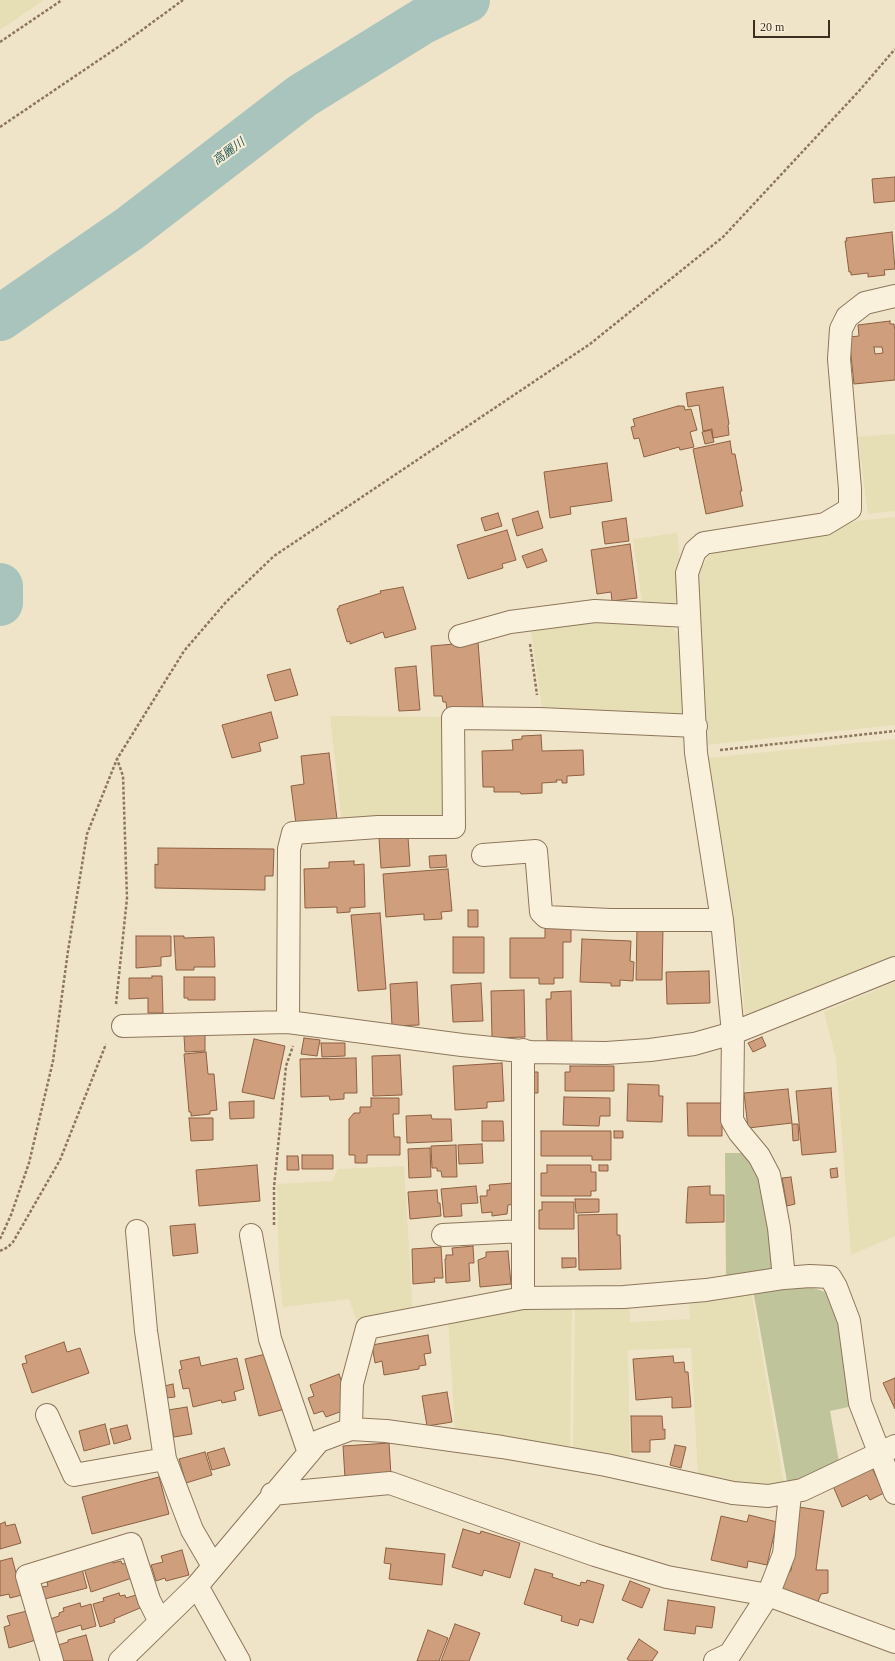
<!DOCTYPE html>
<html>
<head>
<meta charset="utf-8">
<style>
  body { margin:0 }
  #map { position:relative; width:895px; height:1661px; overflow:hidden; background:#f0e4c8; font-family:"Times New Roman",serif }
  canvas { display:block }
  .scale { position:absolute; left:753px; top:20px; width:77px; height:18px; box-sizing:border-box; border:2px solid #3d2e20; border-top:0; padding-left:5px; font-size:12px; line-height:14px; white-space:nowrap; color:#3d2e20; -webkit-text-stroke:3px #f7eed8; paint-order:stroke }
</style>
</head>
<body>
<div id="map">
<canvas width="895" height="1661"></canvas>
<div class="scale">20 m</div>
</div>
<script>
const g = document.querySelector('canvas').getContext('2d');
g.lineJoin = 'round';
function paint(path, color) { g.fillStyle = color; g.fill(path, 'evenodd'); }
const toPath = rows => new Path2D(rows.map(r => 'M' + r).join(''));
function trace(path, color, width, dash) { g.strokeStyle = color; g.lineWidth = width; g.lineCap = dash ? 'butt' : 'round'; g.setLineDash(dash || []); g.stroke(path); }
function label(font, color, halo, rows, align = 'center') {
  g.font = font + ' "Times New Roman","Noto Sans JP",serif'; g.lineWidth = 4; g.setLineDash([]); g.textBaseline = 'middle'; g.strokeStyle = halo; g.fillStyle = color; for (const [text, x, y, turn = 0] of rows) {
    g.save(); g.translate(x, y); g.rotate((+turn || 0) * Math.PI / 180); g.textAlign = isNaN(turn) ? turn : align; if (halo) g.strokeText(text, 0, 0); g.fillText(text, 0, 0); g.restore();
  }
}
const farmland = toPath([
  [0,0,44,0,0,30],
  [895,434,895,511,868,514,858,437],
  [895,517,895,725,706,745,697,587,699,571,710,555,718,550,841,526,857,521],
  [677,533,680,560,677,600,671,607,643,608,633,539],
  [580,620,660,623,670,626,679,634,684,720,543,715,531,631,534,623],
  [330,716,450,717,450,816,342,824],
  [895,739,895,956,745,1016,739,950,717,836,708,758],
  [895,982,895,1236,851,1255,836,1059,824,1012],
  [404,1166,413,1313,358,1324,349,1299,283,1307,279,1268,277,1184,332,1181,338,1169],
  [751,1290,785,1489,698,1476,691,1348,628,1350,630,1460,573,1448,575,1303,629,1302,630,1322,690,1319,689,1299],
  [572,1302,570,1447,455,1430,448,1319]
]);
const cemetery = toPath([
  [725,1153,747,1153,760,1172,775,1274,726,1282],
  [811,1287,825,1292,834,1301,845,1353,853,1406,830,1411,839,1462,788,1487,753,1290]
]);
const river = toPath([
  [0,318,129,229,302,96,423,21,467,0],
  [0,586,0,603]
]);
const building = toPath([
  [895,177,895,201,874,203,872,179,895,177],
  [892,232,895,269,884,270,885,275,868,277,868,273,851,275,851,272,849,272,845,241,847,241,846,238,892,232],
  [890,321,890,324,894,324,895,331,895,380,854,384,849,337,859,336,858,325,890,321],
  [874,347,882,347,883,353,875,354,874,347],
  [723,387,729,424,728,425,729,435,713,438,712,429,703,431,699,405,688,407,686,393,723,387],
  [678,406,684,406,685,410,691,409,697,430,690,432,694,447,680,450,679,447,644,457,639,438,634,439,631,427,635,426,633,419,678,406],
  [711,430,714,442,705,444,702,432,711,430],
  [730,441,732,454,735,454,742,491,740,491,743,506,706,514,693,449,730,441],
  [607,463,612,501,570,507,571,514,550,518,544,472,607,463],
  [538,511,543,528,517,536,512,519,538,511],
  [498,513,502,526,485,531,481,518,498,513],
  [626,518,629,541,605,544,602,522,626,518],
  [507,530,516,560,502,564,503,568,468,579,457,545,507,530],
  [630,544,637,598,612,601,611,592,597,594,591,550,630,544],
  [542,549,547,561,527,568,522,556,542,549],
  [403,587,416,629,385,638,383,632,350,644,350,641,347,642,337,609,339,608,339,606,381,593,380,591,403,587],
  [478,642,483,707,447,710,446,702,443,702,442,696,434,696,431,646,478,642],
  [416,666,420,710,399,711,395,668,416,666],
  [290,669,298,695,275,701,267,675,290,669],
  [271,712,278,738,259,743,261,751,232,758,222,725,271,712],
  [541,735,542,751,583,750,584,775,567,776,567,783,562,783,562,780,556,780,557,782,542,783,542,793,521,794,520,792,494,792,494,787,483,787,482,751,513,750,512,740,522,739,522,736,541,735],
  [329,753,337,819,296,824,291,786,304,784,301,756,329,753],
  [408,837,410,866,381,868,379,838,408,837],
  [158,848,274,849,273,876,265,876,265,890,155,888,155,864,158,865,158,848],
  [446,855,447,867,430,868,429,856,446,855],
  [354,861,354,865,364,864,365,907,350,908,350,912,337,913,337,907,305,908,304,869,329,868,329,862,354,861],
  [448,869,452,911,441,912,442,919,424,920,424,914,386,917,383,874,448,869],
  [468,910,478,910,478,927,468,927,468,910],
  [380,913,386,989,358,991,351,915,380,913],
  [545,927,571,927,571,942,563,942,563,978,554,978,554,984,539,984,539,978,510,978,510,938,545,938,545,927],
  [637,928,663,928,662,980,636,980,637,928],
  [136,936,171,936,171,956,161,957,161,966,136,968,136,936],
  [174,936,184,936,184,938,214,937,215,967,194,967,194,970,176,970,174,936],
  [453,937,484,937,484,973,453,973,453,937],
  [582,939,631,941,630,961,634,962,633,981,620,980,620,986,611,986,611,983,580,982,582,939],
  [709,971,710,1003,667,1004,666,972,709,971],
  [152,976,162,976,163,1013,148,1013,148,998,129,999,129,978,152,978,152,976],
  [184,977,215,977,215,1000,188,1000,188,998,184,998,184,977],
  [417,982,419,1025,392,1026,390,984,417,982],
  [481,983,483,1021,453,1022,451,985,481,983],
  [524,990,525,1037,492,1038,491,991,524,990],
  [571,991,572,1043,554,1044,554,1041,547,1041,546,999,551,999,551,992,571,991],
  [205,1035,205,1051,185,1052,184,1036,205,1035],
  [762,1037,766,1046,753,1052,748,1043,762,1037],
  [304,1038,320,1040,317,1056,301,1054,304,1038],
  [254,1039,285,1046,274,1099,242,1092,254,1039],
  [321,1043,345,1043,345,1056,322,1057,321,1043],
  [206,1052,208,1074,214,1074,217,1110,210,1111,210,1114,191,1116,191,1112,189,1112,184,1054,206,1052],
  [400,1055,402,1095,373,1096,372,1056,400,1055],
  [356,1058,357,1093,344,1093,344,1099,330,1100,329,1096,301,1097,300,1059,356,1058],
  [502,1063,504,1101,487,1102,487,1108,455,1110,453,1066,502,1063],
  [570,1066,614,1066,614,1091,565,1091,565,1072,570,1072,570,1066],
  [527,1072,538,1072,538,1093,528,1093,527,1072],
  [628,1084,659,1085,659,1096,663,1096,662,1122,627,1121,628,1084],
  [831,1088,836,1152,802,1155,796,1091,831,1088],
  [788,1089,792,1123,748,1128,744,1093,788,1089],
  [564,1097,610,1098,610,1116,600,1116,599,1126,563,1125,564,1097],
  [371,1098,399,1098,399,1114,393,1114,394,1137,400,1137,400,1155,367,1155,367,1163,355,1163,355,1155,349,1155,349,1119,354,1113,360,1113,360,1107,371,1107,371,1098],
  [254,1101,254,1118,230,1119,229,1102,254,1101],
  [687,1103,722,1103,722,1136,688,1136,687,1103],
  [431,1115,432,1119,451,1119,452,1141,407,1143,406,1116,431,1115],
  [189,1118,213,1118,213,1140,191,1141,189,1118],
  [482,1121,503,1121,504,1141,482,1141,482,1121],
  [792,1124,798,1124,799,1140,793,1141,792,1124],
  [541,1131,611,1131,611,1160,592,1160,592,1156,541,1156,541,1131],
  [614,1131,623,1131,623,1138,614,1138,614,1131],
  [482,1144,483,1163,459,1164,458,1145,482,1144],
  [456,1145,457,1177,442,1177,441,1171,437,1171,437,1168,432,1168,431,1146,456,1145],
  [430,1148,431,1177,409,1178,408,1149,430,1148],
  [302,1155,333,1155,333,1169,302,1169,302,1155],
  [287,1156,298,1156,299,1170,287,1170,287,1156],
  [257,1165,260,1201,199,1206,196,1170,257,1165],
  [547,1165,591,1165,591,1172,596,1172,596,1191,591,1191,591,1196,541,1196,541,1173,547,1173,547,1165],
  [599,1165,608,1165,608,1171,599,1171,599,1165],
  [837,1168,838,1177,831,1178,830,1169,837,1168],
  [791,1177,795,1204,787,1206,782,1178,791,1177],
  [513,1183,515,1204,508,1205,507,1214,492,1216,492,1212,482,1213,480,1196,487,1196,487,1190,490,1190,489,1185,513,1183],
  [476,1186,478,1203,461,1204,462,1216,444,1217,441,1189,476,1186],
  [710,1186,710,1195,724,1195,724,1222,686,1223,688,1187,710,1186],
  [437,1190,438,1203,440,1203,441,1216,410,1219,408,1192,437,1190],
  [575,1199,599,1199,599,1212,576,1213,575,1199],
  [542,1202,574,1202,574,1229,539,1229,539,1210,542,1210,542,1202],
  [617,1214,617,1235,620,1235,621,1269,579,1270,578,1215,617,1214],
  [195,1224,198,1253,173,1256,170,1226,195,1224],
  [473,1246,474,1263,469,1263,470,1281,446,1283,445,1259,446,1259,446,1255,453,1255,452,1248,473,1246],
  [441,1247,443,1278,434,1278,435,1282,413,1284,412,1249,441,1247],
  [508,1251,511,1284,480,1287,478,1260,486,1257,486,1252,508,1251],
  [562,1258,576,1258,576,1267,562,1268,562,1258],
  [428,1335,431,1353,424,1354,426,1365,419,1366,419,1369,384,1375,382,1361,375,1363,372,1345,428,1335],
  [64,1342,67,1352,80,1348,89,1373,32,1393,22,1364,27,1363,25,1356,64,1342],
  [270,1353,285,1409,259,1416,245,1359,270,1353],
  [673,1356,674,1363,684,1362,685,1372,688,1372,691,1407,672,1408,672,1397,636,1400,633,1359,673,1356],
  [199,1357,201,1366,237,1358,244,1389,234,1392,236,1400,222,1403,221,1400,193,1407,189,1388,183,1389,179,1370,182,1369,180,1361,199,1357],
  [339,1374,341,1380,344,1379,348,1409,326,1417,323,1411,314,1414,308,1398,314,1396,310,1385,339,1374],
  [895,1378,895,1409,883,1383,895,1378],
  [173,1384,175,1397,166,1398,164,1386,173,1384],
  [447,1392,452,1422,427,1426,422,1396,447,1392],
  [187,1407,192,1434,174,1437,168,1410,187,1407],
  [631,1416,662,1416,663,1430,665,1429,665,1439,650,1440,650,1452,632,1452,631,1416],
  [105,1424,110,1444,84,1451,79,1431,105,1424],
  [127,1425,131,1439,114,1444,110,1429,127,1425],
  [389,1443,391,1475,345,1478,343,1446,389,1443],
  [675,1445,686,1447,681,1468,670,1465,675,1445],
  [224,1448,230,1465,212,1470,207,1453,224,1448],
  [205,1452,212,1475,186,1483,179,1459,205,1452],
  [872,1468,884,1493,870,1500,867,1495,842,1507,833,1486,872,1468],
  [159,1477,169,1514,92,1534,82,1497,159,1477],
  [799,1507,824,1511,816,1570,828,1570,828,1593,821,1594,817,1604,781,1590,787,1572,791,1571,799,1507],
  [749,1515,777,1522,767,1565,748,1561,747,1568,711,1560,721,1516,747,1522,749,1515],
  [5,1522,6,1526,15,1524,21,1543,0,1549,0,1524,5,1522],
  [463,1529,480,1534,481,1531,520,1543,510,1578,484,1570,482,1576,452,1567,463,1529],
  [386,1548,445,1554,442,1585,389,1579,391,1564,384,1563,386,1548],
  [182,1550,189,1575,166,1581,165,1578,156,1581,151,1565,163,1562,161,1556,182,1550],
  [12,1558,22,1595,10,1598,9,1594,0,1596,0,1561,12,1558],
  [112,1560,113,1563,121,1561,122,1564,128,1563,132,1578,91,1592,84,1568,112,1560],
  [82,1569,87,1588,45,1599,42,1587,48,1586,47,1582,54,1580,53,1576,82,1569],
  [535,1569,553,1574,552,1577,580,1586,581,1582,586,1583,587,1580,604,1585,593,1623,580,1619,578,1626,561,1621,562,1616,524,1604,535,1569],
  [630,1581,650,1589,642,1608,622,1600,630,1581],
  [119,1593,120,1596,125,1595,126,1598,136,1595,140,1608,114,1619,115,1622,100,1627,93,1604,104,1601,103,1598,119,1593],
  [668,1600,715,1607,712,1628,696,1626,695,1634,664,1630,668,1600],
  [80,1603,81,1607,91,1604,96,1626,82,1630,81,1625,54,1633,50,1619,59,1616,59,1613,64,1611,63,1608,80,1603],
  [27,1611,36,1640,9,1648,4,1627,10,1625,7,1616,27,1611],
  [455,1624,480,1633,469,1661,441,1661,455,1624],
  [428,1630,448,1638,439,1661,417,1661,428,1630],
  [86,1635,93,1661,63,1661,58,1645,68,1642,68,1640,86,1635],
  [639,1639,658,1652,652,1661,630,1661,627,1659,639,1639]
]);
const path = toPath([
  [0,42,62,0],
  [0,127,127,41,183,0],
  [530,644,537,695],
  [720,750,895,731],
  [116,1004,127,898,123,776,117,759],
  [274,1225,274,1187,286,1066,293,1046],
  [0,1239,11,1215,29,1163,53,1061,68,951,87,834,117,759,184,651,226,602,274,556,590,344,723,237,859,91,895,49],
  [0,1251,8,1247,13,1242,60,1160,106,1044]
]);
const minor = toPath([
  [895,296,865,303,847,317,841,329,839,359,850,489,850,509,825,524,704,543,695,551,687,573,696,753,722,920,733,1033,732,1120,739,1132,759,1156,769,1175,779,1228,784,1278,810,1276,830,1277,836,1287,849,1321,860,1403,895,1493],
  [460,636,510,622,595,611,688,616],
  [483,855,536,851,541,912,546,917,610,920,722,920],
  [288,1022,289,849,293,833,378,827,454,827,453,718,540,719,696,726],
  [123,1026,288,1022,462,1045,531,1052,606,1053,650,1050,694,1044,733,1033,895,968],
  [523,1050,523,1298,624,1297,706,1290,784,1278],
  [137,1231,146,1331,165,1459],
  [251,1235,270,1339,309,1453],
  [443,1235,523,1231],
  [47,1415,74,1475,165,1459,192,1530,213,1566],
  [351,1429,352,1384,367,1328,523,1298],
  [272,1494,390,1483,595,1555,667,1577,768,1595,784,1554,790,1494],
  [197,1586,239,1661],
  [52,1661,27,1576,131,1544,149,1600,160,1622],
  [120,1661,197,1586,319,1441,351,1429,386,1431,502,1447,606,1465,733,1493,768,1496,802,1490,895,1446],
  [715,1661,730,1654,768,1595,895,1642]
]);
const waterNames = [
  ["高麗川",229,152,-37]
];
paint(farmland, '#e6deb5');
paint(cemetery, '#bfc49a');
trace(river, '#a9c4bc', 46);
paint(building, '#cf9f7d');
trace(building, '#8d5f41', 1);
trace(minor, '#8d765c', 24);
trace(path, '#8d765c', 2.5, [3, 2]);
trace(minor, '#faf1dc', 22);
label('italic 12px', '#2f5d5a', '#f7eed8', waterNames);
</script>
</body>
</html>
